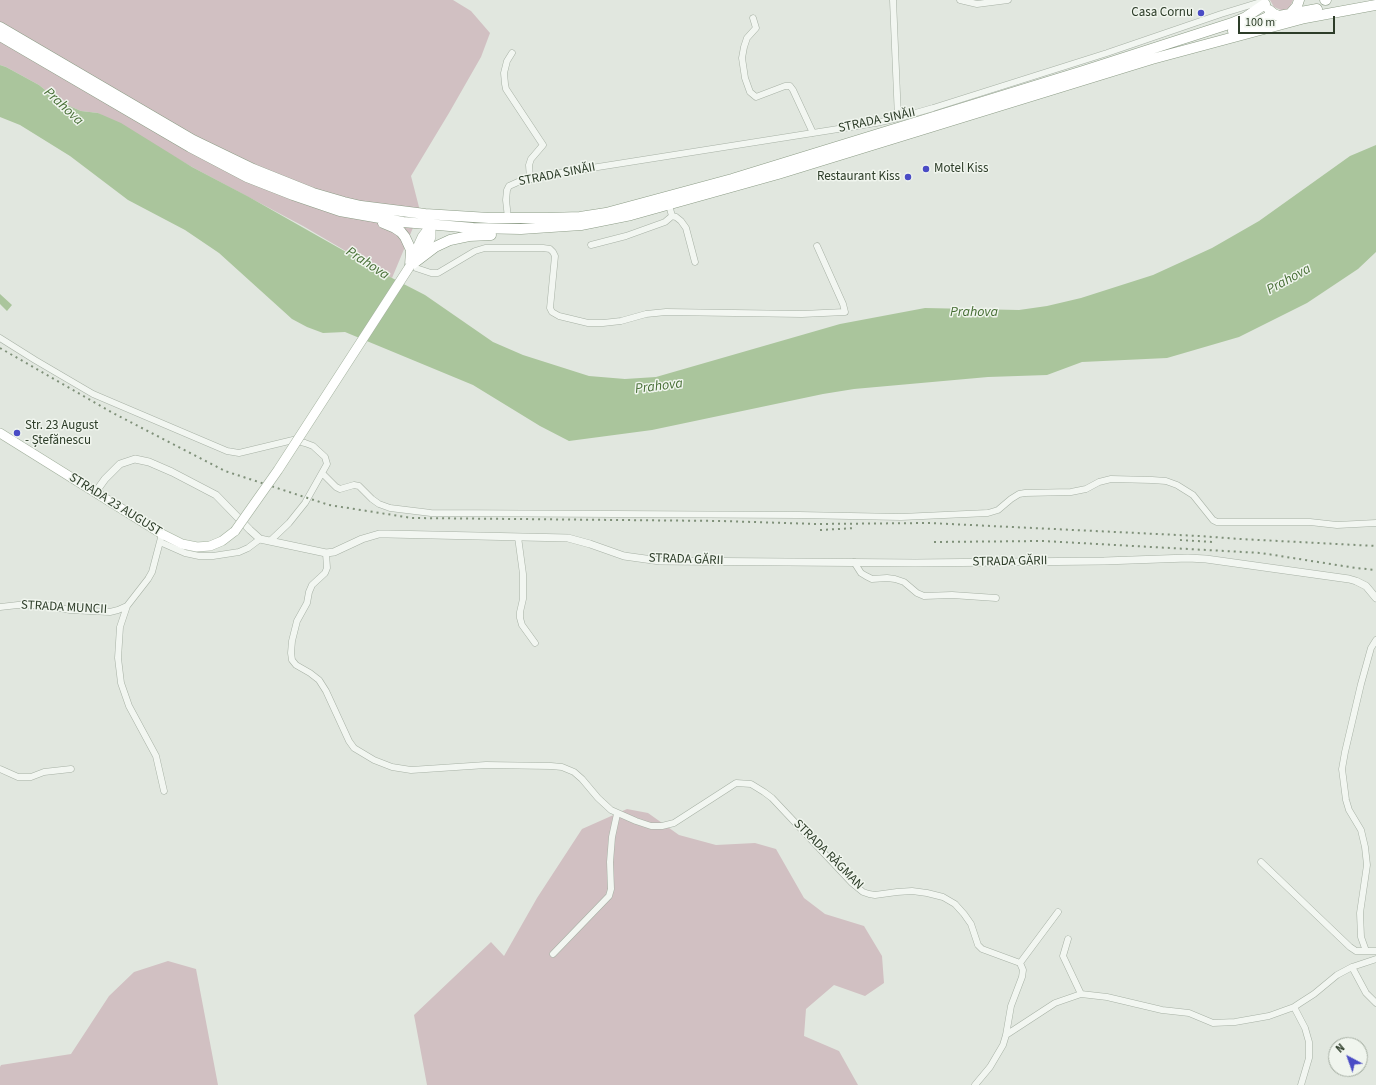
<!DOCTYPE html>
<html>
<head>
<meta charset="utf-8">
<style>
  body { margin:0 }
  #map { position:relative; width:1376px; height:1085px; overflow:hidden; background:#e1e7df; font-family:"Source Sans 3",sans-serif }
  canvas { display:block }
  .north { position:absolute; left:1328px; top:1037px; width:40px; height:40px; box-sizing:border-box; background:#f0f5ee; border:1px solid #a2ab9f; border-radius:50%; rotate:319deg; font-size:11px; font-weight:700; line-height:16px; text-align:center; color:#2d3d29 }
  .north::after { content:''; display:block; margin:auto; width:14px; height:18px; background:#4a4cc5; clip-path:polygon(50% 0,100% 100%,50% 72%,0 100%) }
  .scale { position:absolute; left:1238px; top:16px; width:97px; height:18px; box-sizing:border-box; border:2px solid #2d3d29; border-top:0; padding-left:5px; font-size:12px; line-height:14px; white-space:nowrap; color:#2d3d29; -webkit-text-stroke:3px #f0f5ee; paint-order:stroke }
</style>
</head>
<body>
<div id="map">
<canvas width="1376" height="1085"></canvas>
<div class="north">N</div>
<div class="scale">100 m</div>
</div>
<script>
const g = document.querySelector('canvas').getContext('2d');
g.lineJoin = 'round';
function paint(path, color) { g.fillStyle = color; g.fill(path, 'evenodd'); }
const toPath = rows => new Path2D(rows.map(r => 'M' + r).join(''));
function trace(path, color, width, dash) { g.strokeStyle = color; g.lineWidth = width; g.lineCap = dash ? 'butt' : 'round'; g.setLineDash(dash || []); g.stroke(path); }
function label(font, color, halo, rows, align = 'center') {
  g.font = font + ' "Source Sans 3",sans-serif'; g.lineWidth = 3; g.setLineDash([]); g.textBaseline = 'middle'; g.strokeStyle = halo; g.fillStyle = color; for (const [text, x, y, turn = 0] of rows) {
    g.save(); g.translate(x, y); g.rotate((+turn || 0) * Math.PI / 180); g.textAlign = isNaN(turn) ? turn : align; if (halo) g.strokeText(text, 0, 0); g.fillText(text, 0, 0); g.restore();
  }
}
const green = toPath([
  [0,0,453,0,471,11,490,33,481,57,449,113,411,176,420,211,392,278,303,226,192,167,98,113,81,111,60,102,39,85,6,67,0,65],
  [1270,0,1293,0,1290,7,1286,10,1281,10,1274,7],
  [627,809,648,813,679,835,716,845,755,843,776,849,804,898,825,914,864,926,882,956,884,983,865,996,834,985,806,1009,804,1036,839,1051,858,1085,427,1085,414,1015,491,942,504,956,537,898,582,829],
  [168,961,196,969,218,1085,0,1085,0,1067,1,1065,71,1054,109,996,134,972]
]);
const water = toPath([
  [0,65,6,67,39,85,60,102,81,111,98,113,121,123,192,167,249,197,392,278,425,295,493,342,523,355,589,376,625,379,656,377,840,324,925,308,1019,310,1047,306,1081,298,1153,275,1212,248,1259,221,1350,156,1376,145,1376,252,1358,269,1307,303,1239,337,1167,358,1082,362,1047,375,988,377,854,389,823,394,652,430,569,441,540,426,473,385,345,332,323,333,307,327,292,319,219,253,185,230,128,200,70,156,20,125,0,117],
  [0,294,12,305,7,311,0,304]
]);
const minor = toPath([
  [893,0,898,118],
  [960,0,977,4,1008,0],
  [753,18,756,28,747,38,744,47,742,58,745,78,750,92,756,97,785,86,790,86,793,90,813,133],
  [512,53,507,61,504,73,505,84,506,89,543,145,531,159,529,165,530,179],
  [669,205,672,216,676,217,681,221,686,228,695,262],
  [508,218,506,200,507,190,509,186,518,182,560,173,876,123,898,118,933,108,1107,53,1221,14,1264,1],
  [591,245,626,236,665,222,672,216],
  [410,266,431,273,438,273,475,251,485,248,543,248,550,249,553,252,555,256,550,308,552,312,559,316,588,323,603,323,621,321,646,314,666,312,802,314,845,312,843,304,817,246],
  [0,338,35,360,93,394,227,451,239,453,293,440,305,443,313,446,325,457,327,464,305,503,289,523,270,541],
  [322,473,336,487,340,489,354,485,359,486,372,499,379,504,390,508,431,513,799,515,901,517,988,513,998,510,1011,499,1019,494,1025,493,1071,492,1086,489,1099,482,1111,479,1152,480,1166,481,1177,485,1193,495,1213,520,1217,522,1310,522,1337,525,1376,523],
  [518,537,523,574,523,599,520,612,520,618,522,625,535,643],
  [160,542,185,553,199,556,213,556,239,552,248,548,260,539],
  [326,553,327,568,325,573,312,585,309,592,307,603,297,621,292,641,291,653,292,660,296,665,310,673,319,680,326,691,349,741,354,748,374,760,392,767,411,770,486,765,551,766,562,767,574,772,582,779,598,798,611,810,636,821,651,826,662,826,674,823,736,783,751,784,764,792,772,798,852,883,863,892,869,894,875,895,897,892,912,891,927,893,943,897,955,904,964,914,971,924,978,945,982,949,1020,963,1023,970,1022,977,1011,1006,1006,1035,1003,1045,990,1067,975,1085],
  [854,562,861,573,866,576,872,579,887,578,895,579,904,582,917,593,924,596,952,595,996,598],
  [127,606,120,627,118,658,121,683,129,706,156,756,164,791],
  [0,607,18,605,44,605,70,610,110,612,118,610,127,606,148,579,152,572,162,534],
  [1376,640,1371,648,1361,684,1345,752,1342,769,1346,800,1349,810,1361,830,1365,847,1367,865,1360,913,1361,937,1366,951,1376,951],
  [0,769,18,777,31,777,44,772,71,769],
  [1261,862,1350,947,1356,951,1366,951],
  [1068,939,1063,956,1081,994],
  [553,954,609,896,611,889,610,862,612,837,617,814],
  [1020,963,1058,912],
  [1352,967,1366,993,1376,1003],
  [1294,1007,1305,1028,1309,1042,1309,1058,1301,1085],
  [1006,1035,1055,1003,1081,994,1107,997,1162,1010,1189,1013,1213,1023,1235,1022,1269,1016,1294,1007,1300,1003,1314,994,1337,975,1352,967,1376,959]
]);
const tertiary = toPath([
  [95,493,105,479,120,464,135,459,149,462,172,472,216,495,250,530,260,539,326,553,334,552,362,539,379,534,388,534,568,538,590,544,624,556,660,561,915,563,1104,561,1188,558,1206,559,1349,579,1356,581,1366,586,1376,598]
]);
const primary = toPath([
  [419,256,425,250,431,237,431,225],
  [412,259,422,237,431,225],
  [0,433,162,534,182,544,197,547,210,546,222,541,235,531]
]);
const trunk = toPath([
  [1325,0,1326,0],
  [1269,10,1274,14,1279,16,1317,9],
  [1290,14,1297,6,1299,0],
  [0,27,193,140,253,169,313,193,344,202,361,206,425,214,489,218,548,218,580,217,606,213,732,179,1083,71,1232,23,1246,17,1265,4],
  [1233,31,1255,23,1274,14],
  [0,36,190,147,247,177,293,195,340,211,403,222,473,228,521,229,581,225,631,215,778,174,1152,59,1305,18,1376,5],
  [383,223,395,228,401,232,405,237,411,250,410,266],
  [410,266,435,247,450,240,469,236,491,235]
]);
const rail = toPath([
  [0,348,111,412,225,471,329,505,412,518,722,521,818,524,929,523,1199,536,1240,539,1376,546],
  [820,530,856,528],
  [1180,540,1212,542],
  [934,542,1043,541,1261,553,1356,568,1376,570]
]);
const primaryBridge = toPath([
  [235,531,278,470,410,266]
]);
const markers = [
  [1201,13,4,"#4a4cc5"],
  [926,169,4,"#4a4cc5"],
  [908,177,4,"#4a4cc5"],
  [17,433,4,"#4a4cc5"]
];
const poiNames = [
  ["Casa Cornu",1193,13],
  ["Motel Kiss",934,169,"left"],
  ["Restaurant Kiss",900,177],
  ["Str. 23 August",25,426,"left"],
  ["- Ștefănescu",25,441,"left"]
];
const streetNames = [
  ["STRADA SINĂII",877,121,-12],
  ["STRADA SINĂII",557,175,-11],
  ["STRADA 23 AUGUST",115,505,32],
  ["STRADA GĂRII",686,560,2],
  ["STRADA GĂRII",1010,562,-1],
  ["STRADA MUNCII",64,608,3],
  ["STRADA RĂGMAN",828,855,45]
];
const waterNames = [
  ["Prahova",63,107,43],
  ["Prahova",367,264,33],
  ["Prahova",1289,280,-29],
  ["Prahova",974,313],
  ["Prahova",659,387,-7]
];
paint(green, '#d1c0c2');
paint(water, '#aac59c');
trace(minor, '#a7b1a5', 7);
trace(tertiary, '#a7b1a5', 8);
trace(primary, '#a4b29f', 10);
trace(trunk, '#8d9d87', 11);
trace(minor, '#f2f6f1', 6);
trace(tertiary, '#f2f6f1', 7);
trace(primary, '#fff', 9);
trace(trunk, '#fff', 10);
trace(rail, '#7f9079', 2, [2, 4]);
trace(primaryBridge, '#a4b29f', 10, []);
trace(primaryBridge, '#fff', 9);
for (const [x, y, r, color] of markers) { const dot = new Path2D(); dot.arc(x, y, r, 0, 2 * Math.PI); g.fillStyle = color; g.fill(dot); trace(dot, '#f0f5ee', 1.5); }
label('13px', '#2d3d29', '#f0f5ee', poiNames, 'right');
label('13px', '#2d3d29', '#f0f5ee', streetNames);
label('italic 14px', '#476e35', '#f0f5ee', waterNames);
</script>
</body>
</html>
